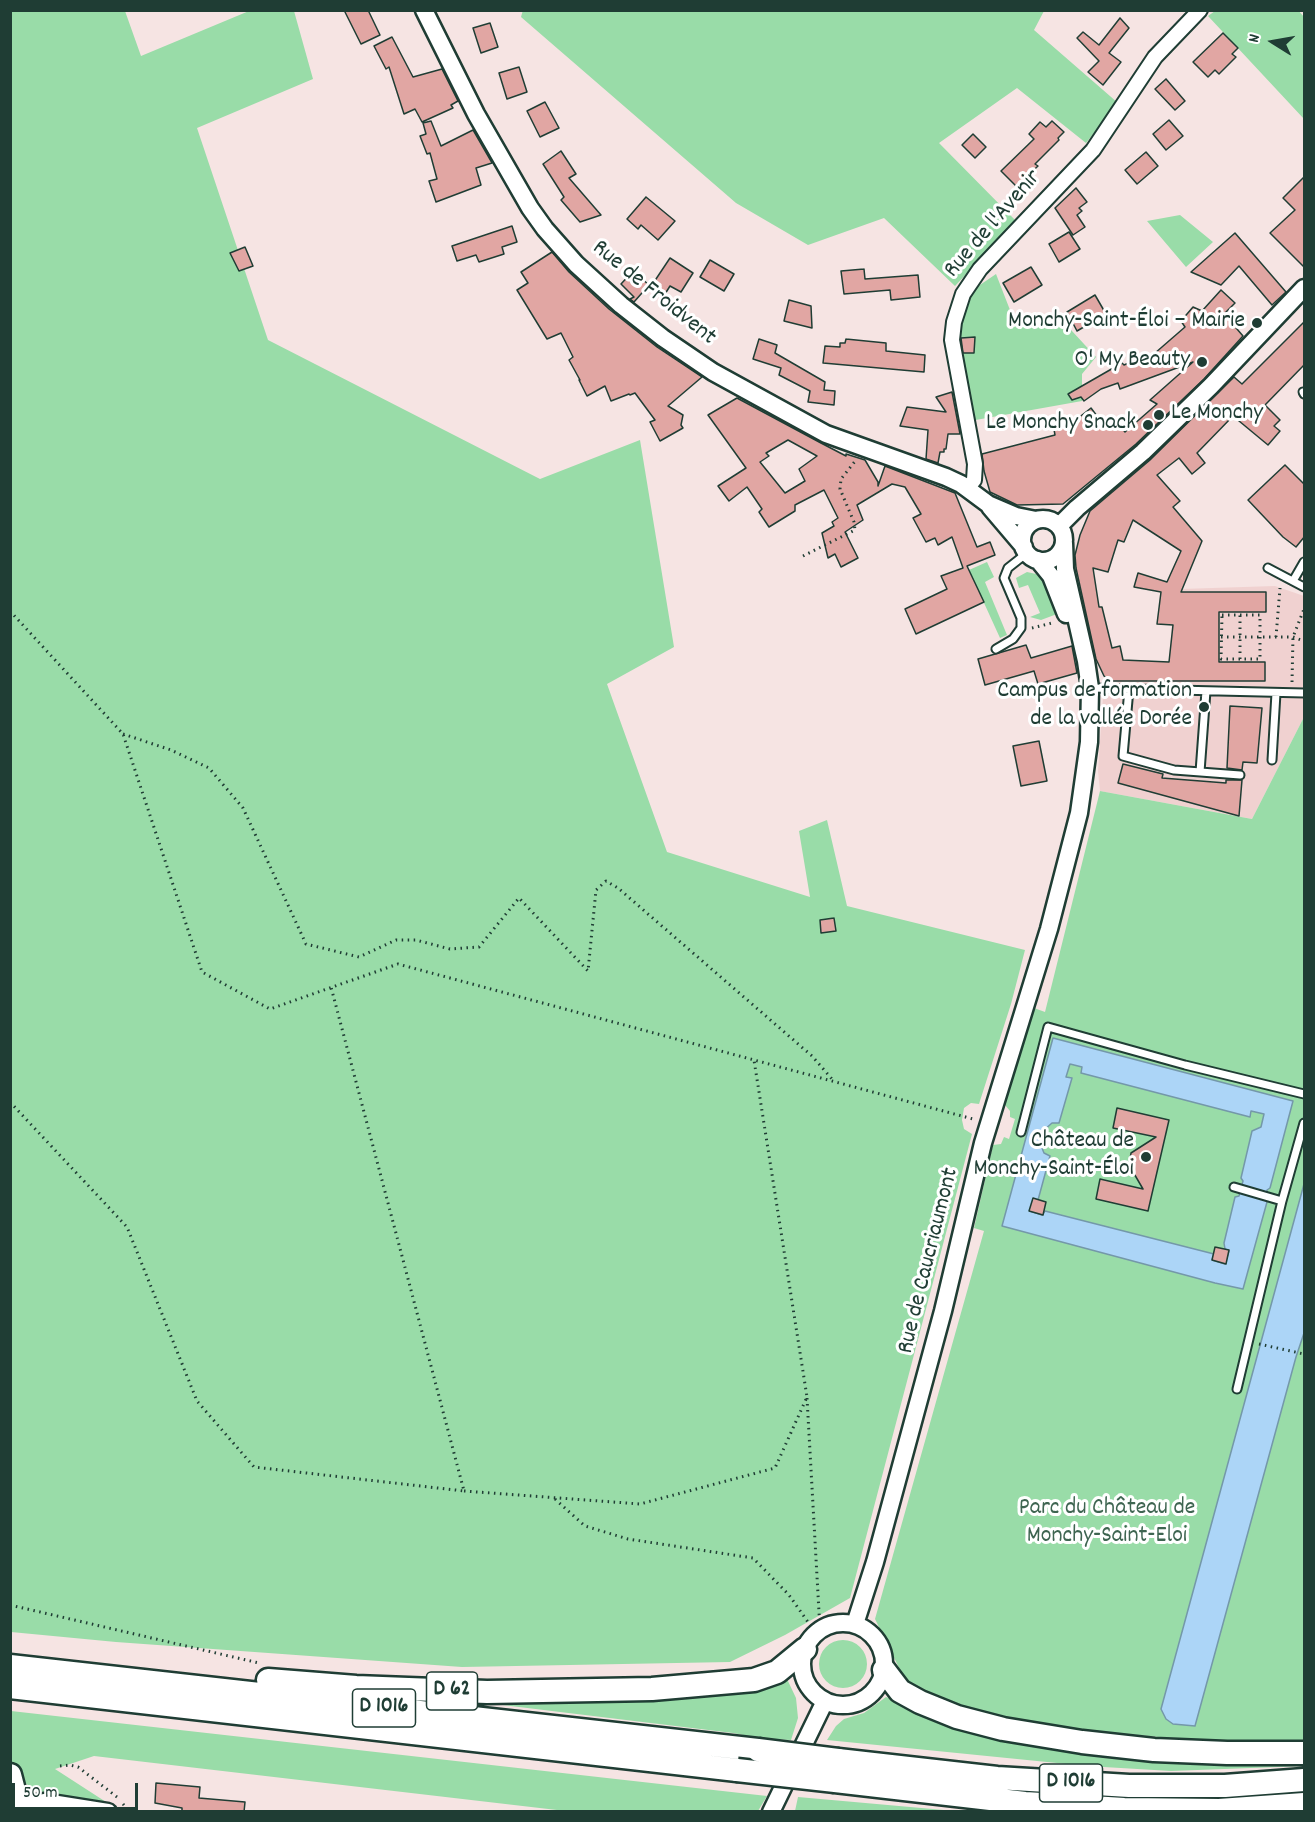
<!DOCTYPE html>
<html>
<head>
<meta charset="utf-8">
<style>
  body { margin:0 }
  #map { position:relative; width:1315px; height:1822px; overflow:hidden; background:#f6e4e3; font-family:Dekko,sans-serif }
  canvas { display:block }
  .frame { position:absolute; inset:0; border:12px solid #1f3d34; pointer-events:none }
  .north { position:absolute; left:1243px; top:12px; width:60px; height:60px; -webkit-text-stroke:4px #fff; paint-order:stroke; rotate:281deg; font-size:16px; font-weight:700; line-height:24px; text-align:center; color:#1f3d34 }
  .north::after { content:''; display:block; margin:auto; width:21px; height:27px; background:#1f3d34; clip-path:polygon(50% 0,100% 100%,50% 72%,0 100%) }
  .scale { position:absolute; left:12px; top:1783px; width:126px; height:27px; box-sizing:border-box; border:3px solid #1f3d34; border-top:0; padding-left:8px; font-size:18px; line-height:21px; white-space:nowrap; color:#1f3d34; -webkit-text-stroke:4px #fff; paint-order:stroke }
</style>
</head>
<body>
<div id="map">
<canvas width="1315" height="1822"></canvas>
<div class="frame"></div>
<div class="north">N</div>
<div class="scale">50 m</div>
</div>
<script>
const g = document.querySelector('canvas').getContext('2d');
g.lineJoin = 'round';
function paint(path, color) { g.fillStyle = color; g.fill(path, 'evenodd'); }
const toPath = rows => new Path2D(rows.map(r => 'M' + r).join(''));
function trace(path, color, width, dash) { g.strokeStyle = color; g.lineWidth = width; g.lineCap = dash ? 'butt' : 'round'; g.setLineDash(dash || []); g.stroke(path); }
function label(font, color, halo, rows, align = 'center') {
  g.font = font + ' Dekko,sans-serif'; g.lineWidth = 6; g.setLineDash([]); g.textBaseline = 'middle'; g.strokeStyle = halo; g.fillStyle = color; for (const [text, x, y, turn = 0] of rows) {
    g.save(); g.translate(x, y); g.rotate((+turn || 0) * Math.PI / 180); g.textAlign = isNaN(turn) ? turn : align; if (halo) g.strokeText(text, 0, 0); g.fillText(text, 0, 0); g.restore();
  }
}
const built = toPath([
  [1275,586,1304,596,1304,717,1252,819,1100,791,1098,771,1103,697,1110,696,1110,681,1104,676,1097,659,1169,662,1173,608,1181,589]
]);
const green = toPath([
  [523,10,1044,11,1034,30,1118,103,1086,143,1017,88,939,143,1016,221,955,286,884,218,808,245,736,203,521,17],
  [1298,10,1304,17,1304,119,1208,16,1215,11],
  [10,11,125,11,141,56,249,11,294,11,313,79,197,128,268,340,540,479,640,440,674,647,607,684,667,852,810,897,799,831,827,820,847,906,1025,950,1011,1004,979,1104,971,1103,964,1108,962,1120,964,1129,972,1134,850,1598,785,1635,730,1662,462,1667,116,1642,11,1632],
  [1180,215,1213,242,1186,267,1147,221],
  [996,274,1017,328,1060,318,1096,357,1082,374,1082,401,970,421,957,337,974,289],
  [987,562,994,577,985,582,1007,635,1000,638,969,570],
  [1027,572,1036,574,1045,583,1057,614,1041,620,1030,617,1040,613,1028,585,1019,588,1016,578],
  [1304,717,1304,1740,1190,1740,1031,1725,969,1708,931,1694,905,1680,875,1619,984,1231,974,1228,993,1145,1001,1144,1004,1137,1009,1139,1015,1119,1010,1117,1010,1111,1005,1105,1034,1008,1045,1012,1100,791,1252,819],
  '819 1664a24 24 0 1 1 48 0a24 24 0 1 1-48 0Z',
  [787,1679,796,1698,798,1718,791,1740,763,1739,733,1733,445,1698,766,1687],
  [886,1697,958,1726,1043,1747,1141,1756,1304,1759,1304,1766,1171,1771,1087,1766,827,1740,836,1726,844,1719,864,1713],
  [11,1711,767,1796,758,1811,574,1812,94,1756,55,1769,106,1802,37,1791,22,1781,11,1764],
  [798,1797,955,1811,795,1811]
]);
const water = toPath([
  [1053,1038,1293,1101,1270,1188,1267,1190,1267,1202,1243,1289,1215,1283,1002,1226,1053,1038],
  [1070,1064,1082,1067,1081,1073,1250,1117,1251,1111,1264,1114,1261,1127,1252,1131,1241,1178,1243,1181,1239,1196,1235,1197,1224,1243,1225,1249,1229,1251,1225,1264,1212,1260,1214,1254,1045,1211,1042,1215,1030,1211,1038,1200,1050,1156,1044,1153,1042,1148,1041,1142,1043,1131,1052,1123,1059,1123,1072,1078,1066,1077,1070,1064],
  [1304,1184,1304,1333,1296,1357,1195,1726,1173,1724,1166,1719,1161,1709,1304,1184]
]);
const building = toPath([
  [344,10,368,10,380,35,361,44,344,10],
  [1120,18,1129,28,1109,53,1121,62,1103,85,1088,72,1099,61,1077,38,1083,32,1099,45,1120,18],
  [490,23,498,47,481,53,473,28,490,23],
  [1223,33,1238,48,1232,54,1236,57,1219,74,1215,70,1208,77,1193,62,1223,33],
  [392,37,413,77,442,69,458,101,451,105,453,108,422,122,415,109,404,114,389,67,386,69,374,46,392,37],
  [519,67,527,92,507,99,499,73,519,67],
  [1166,79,1185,101,1175,110,1155,89,1166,79],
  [545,102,559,128,540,137,527,111,545,102],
  [1169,120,1183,136,1166,150,1153,134,1169,120],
  [431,121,441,146,473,130,492,163,476,168,481,185,436,202,429,181,437,179,430,153,427,154,420,136,426,134,423,123,431,121],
  [1052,121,1064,132,1058,138,1059,140,1035,164,1038,166,1025,178,1032,184,1023,193,1001,171,1034,139,1029,134,1040,122,1046,127,1052,121],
  [973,134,986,147,975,158,962,145,973,134],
  [561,151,576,174,569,178,601,215,580,222,561,200,564,197,543,164,561,151],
  [1146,152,1158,166,1137,184,1125,170,1146,152],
  [1305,176,1305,268,1270,233,1295,210,1283,198,1305,176],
  [1076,188,1087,202,1079,208,1082,211,1077,215,1085,227,1073,235,1055,208,1076,188],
  [646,197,675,221,658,240,641,225,638,229,627,219,646,197],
  [512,226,517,242,502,247,504,254,479,262,476,255,457,261,452,246,512,226],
  [1069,232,1080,249,1059,262,1049,244,1069,232],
  [1235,233,1286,292,1272,305,1239,266,1221,285,1191,272,1235,233],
  [245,247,253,266,239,271,230,253,245,247],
  [552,252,569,272,609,309,657,347,702,377,668,406,683,415,681,425,683,428,660,441,650,422,655,420,635,393,630,395,629,394,611,401,605,386,587,396,579,380,580,380,569,360,573,357,561,333,547,339,517,290,528,283,521,272,552,252],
  [670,258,693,273,681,292,670,286,665,294,652,285,670,258],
  [710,260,734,274,724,291,700,277,710,260],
  [1031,267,1042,285,1014,302,1003,283,1031,267],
  [864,269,865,279,918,275,920,297,891,300,890,290,844,294,841,271,864,269],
  [633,271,649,285,634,302,630,299,634,297,621,284,633,271],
  [1221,290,1235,303,1224,314,1243,336,1204,379,1136,444,1063,504,1017,505,990,492,984,471,982,454,1055,435,1053,424,1061,419,1068,426,1091,408,1103,424,1112,416,1125,432,1157,404,1150,400,1193,362,1120,389,1118,383,1101,389,1084,401,1081,397,1072,400,1068,394,1122,363,1124,365,1145,356,1147,360,1185,327,1181,321,1193,307,1202,311,1221,290],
  [1095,295,1106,314,1077,331,1067,312,1095,295],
  [789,300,811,306,812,328,784,321,789,300],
  [1305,321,1305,364,1265,405,1280,420,1274,426,1280,431,1268,445,1233,416,1197,453,1205,463,1192,474,1179,458,1157,475,1180,501,1173,507,1202,541,1181,592,1266,592,1266,612,1219,612,1219,662,1265,662,1265,681,1110,681,1104,676,1096,659,1076,568,1075,555,1080,535,1090,511,1150,460,1234,377,1242,384,1305,321],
  [1133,520,1181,551,1167,582,1138,573,1134,587,1161,592,1157,624,1173,625,1169,662,1123,660,1120,646,1112,648,1102,607,1099,607,1093,568,1108,572,1118,540,1124,542,1133,520],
  [975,337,974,353,963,353,961,338,975,337],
  [759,339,777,345,775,353,825,382,824,390,835,391,834,405,808,402,810,391,779,375,781,368,753,359,759,339],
  [846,339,886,343,886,351,925,355,924,372,823,363,825,346,840,347,840,343,845,343,846,339],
  [952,392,960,434,948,434,946,449,944,449,944,452,940,452,938,463,926,459,928,430,900,426,907,407,946,412,936,397,952,392],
  [737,398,821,443,846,456,846,454,865,460,878,482,878,486,885,466,955,493,977,547,990,542,995,555,967,566,984,602,916,634,905,609,947,589,941,576,963,568,952,537,938,545,935,538,926,542,913,518,921,514,905,487,892,484,857,505,863,520,845,532,858,558,841,567,835,554,828,558,822,533,834,526,832,522,838,518,824,490,795,505,795,511,769,527,759,512,762,509,747,487,729,501,718,486,746,468,708,415,737,398],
  [788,440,817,456,799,469,805,481,785,493,760,462,769,456,766,453,788,440],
  [1285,465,1305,485,1305,536,1296,547,1283,537,1248,500,1285,465],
  [1026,645,1031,658,1072,646,1077,673,1038,684,1034,671,985,685,978,659,1026,645],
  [1230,706,1262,708,1257,763,1243,762,1242,770,1227,768,1230,706],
  [1039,741,1047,781,1021,786,1013,746,1039,741],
  [1123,764,1163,774,1162,778,1226,783,1226,780,1242,780,1239,816,1118,783,1123,764],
  [834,918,836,931,821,933,820,920,834,918],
  [1117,1108,1169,1120,1148,1211,1096,1199,1100,1179,1143,1189,1129,1165,1131,1153,1156,1137,1113,1128,1117,1108],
  [1033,1198,1046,1202,1043,1215,1029,1211,1033,1198],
  [1215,1247,1229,1250,1226,1264,1212,1260,1215,1247],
  [156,1783,200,1787,199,1798,245,1802,244,1812,182,1812,182,1808,155,1803,156,1783]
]);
const path = toPath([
  [803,556,855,530,854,522,840,489,841,479,856,460],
  [10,611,123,734,202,972,270,1009,398,964,973,1119],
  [1222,615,1260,615,1260,659,1221,659,1222,615],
  [1032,628,1052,623],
  [1221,637,1293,637,1304,641],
  [1276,637,1280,588],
  [1240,659,1240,615],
  [1292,682,1293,637,1304,609],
  [123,734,171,750,209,768,243,808,306,944,359,957,396,940,416,940,450,949,479,947,519,898,588,971,596,890,606,881,618,888,812,1056,832,1079],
  [10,1102,127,1227,197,1401,254,1467,464,1491,331,987],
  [1259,1344,1304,1354],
  [807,1398,820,1630],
  [464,1491,640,1504,775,1468,807,1397,754,1060],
  [555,1499,585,1526,628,1539,753,1558,789,1595,815,1632],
  [10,1605,259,1663],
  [60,1766,70,1765,78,1767,117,1797],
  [123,1804,130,1812]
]);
const service = toPath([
  [1303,392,1304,394],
  [1268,568,1304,587],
  [1293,581,1304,562],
  [996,649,1013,639,1021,628,1021,618,1004,578,1008,568,1027,553],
  [1091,688,1304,693],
  [1129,689,1123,756,1174,770,1240,775],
  [1272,760,1276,693],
  [1200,772,1206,691],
  [1021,1132,1048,1027,1185,1065,1304,1094],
  [1234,1187,1282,1201,1237,1389],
  [1282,1201,1304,1123]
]);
const minor = toPath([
  [967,489,974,480,975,464,952,340,954,322,963,294,980,269,1093,150,1155,57,1200,10]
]);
const tertiary = toPath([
  [424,10,476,114,530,208,545,229,576,264,621,305,663,338,713,372,826,434,946,477,961,484,988,504,1016,516,1036,520],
  [990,507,1024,547],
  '1022 540a21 21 0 1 1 42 0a21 21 0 1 1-42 0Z',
  [1059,526,1077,508,1143,452,1211,386,1304,288],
  [1038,560,1051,576,1066,614],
  '802 1664a41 41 0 1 1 82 0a41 41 0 1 1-82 0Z',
  [855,1624,875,1562,943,1311,983,1143,1049,929,1079,813,1089,742,1090,688,1086,661,1065,569,1064,543],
  [18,1806,45,1802,108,1812],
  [771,1812,825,1701]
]);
const trunk = toPath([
  [10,1666,758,1750],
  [884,1670,900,1691,920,1702,957,1717,1003,1729,1082,1742,1154,1750,1227,1753,1304,1753],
  [268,1680,356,1687,487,1692,652,1689,754,1680,777,1672,805,1649],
  [10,1687,737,1770],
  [838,1760,997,1778,1129,1786,1225,1786,1304,1780],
  [10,1775,18,1806],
  [835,1781,1025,1803,1124,1809,1219,1810,1304,1804]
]);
const trunkBridge = toPath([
  [758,1750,838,1760],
  [737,1770,835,1781]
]);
const markers = [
  [1257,323,6,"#1f3d34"],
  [1202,362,6,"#1f3d34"],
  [1159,415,6,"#1f3d34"],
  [1148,425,6,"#1f3d34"],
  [1204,707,6,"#1f3d34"],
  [1146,1157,6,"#1f3d34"]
];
const shields = [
  [452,1691,51],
  [384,1708,63],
  [1071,1783,63]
];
const shieldNames = [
  ["D 62",452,1691],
  ["D 1016",384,1708],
  ["D 1016",1071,1783]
];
const streetNames = [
  ["Rue de l'Avenir",994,225,-49],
  ["Rue de Froidvent",653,294,39],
  ["Rue de Caucriaumont",930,1261,-76]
];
const poiNames = [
  ["Monchy-Saint-Éloi – Mairie",1245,323],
  ["O' My Beauty",1190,362],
  ["Le Monchy",1171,415,"left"],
  ["Le Monchy Snack",1136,425],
  ["Campus de formation",1192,693],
  ["de la vallée Dorée",1192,721],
  ["Château de",1134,1143],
  ["Monchy-Saint-Éloi",1134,1171]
];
const parkNames = [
  ["Parc du Château de",1107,1510],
  ["Monchy-Saint-Eloi",1107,1538]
];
paint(built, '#f0d1d0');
paint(green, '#99dca8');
paint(water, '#acd5f7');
trace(water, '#7498a9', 1.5);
paint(building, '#e1a6a3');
trace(building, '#1f3d34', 1.5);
trace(service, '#1f3d34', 11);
trace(minor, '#1f3d34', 18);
trace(tertiary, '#1f3d34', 21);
trace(trunk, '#1f3d34', 27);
trace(path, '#1f3d34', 3, [1.5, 4.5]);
trace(service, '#fff', 7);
trace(minor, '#fff', 14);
trace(tertiary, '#fff', 16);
trace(trunk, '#fff', 22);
trace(trunkBridge, '#1f3d34', 27, []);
trace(trunkBridge, '#fff', 22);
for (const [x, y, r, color] of markers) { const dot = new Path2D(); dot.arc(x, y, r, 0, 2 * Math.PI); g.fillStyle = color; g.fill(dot); trace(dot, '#fff', 2); }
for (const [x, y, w] of shields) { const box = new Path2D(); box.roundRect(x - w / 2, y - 19, w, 38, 4.5); g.fillStyle = '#fff'; g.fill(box); trace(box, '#1f3d34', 1.5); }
label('bold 22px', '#1f3d34', null, shieldNames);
label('24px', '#1f3d34', '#fff', streetNames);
label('24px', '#1f3d34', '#fff', poiNames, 'right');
label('24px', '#3e6551', '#fff', parkNames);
</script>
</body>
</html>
